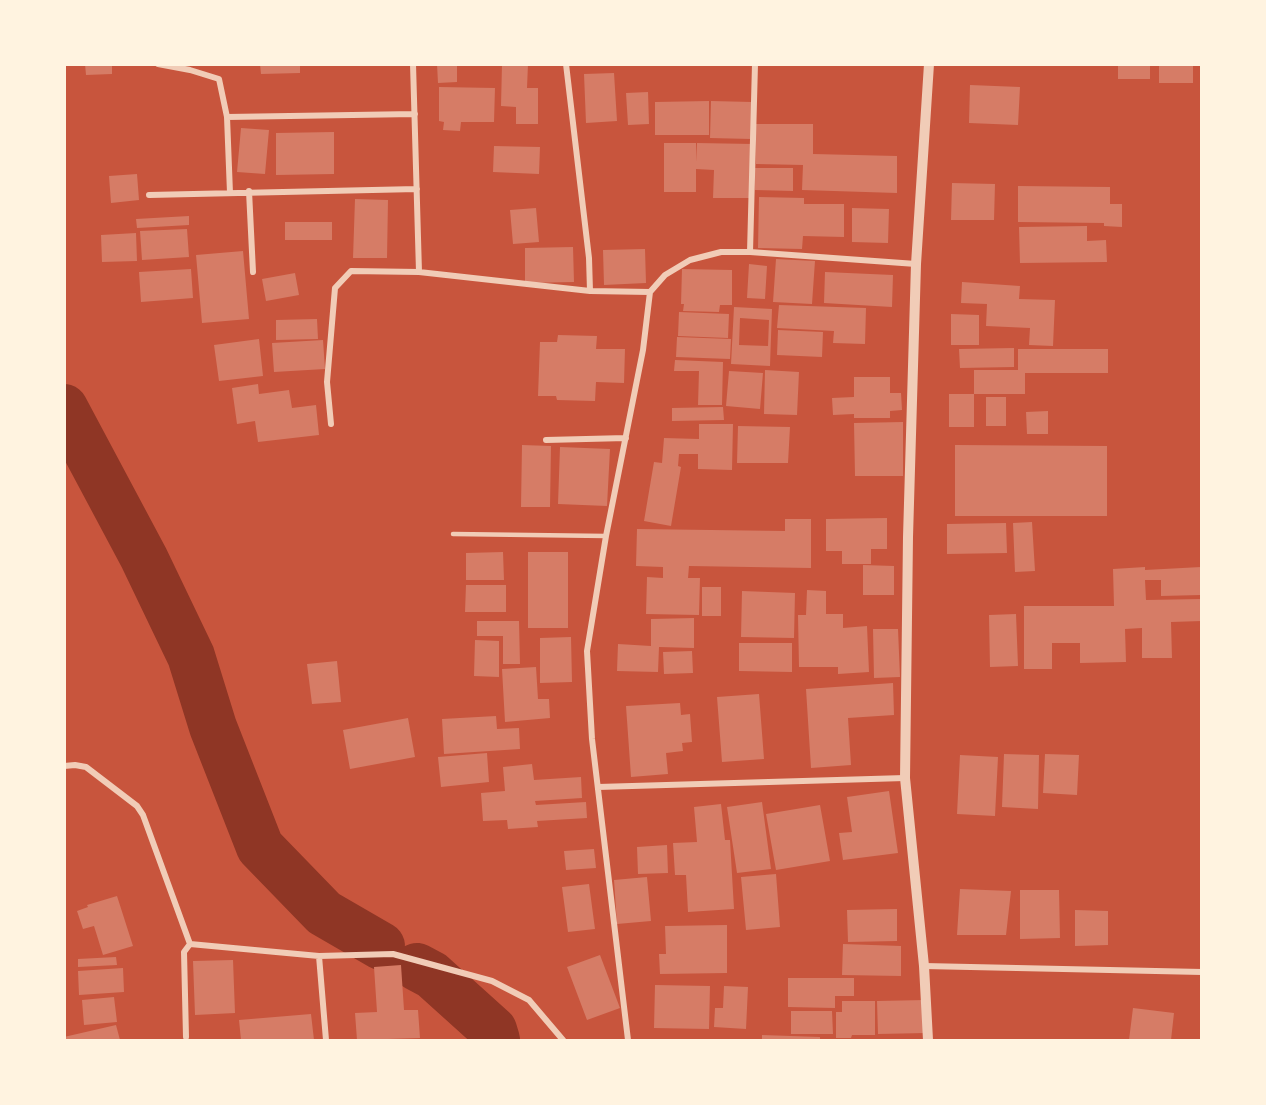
<!DOCTYPE html>
<html>
<head>
<meta charset="utf-8">
<style>
  body { margin:0 }
  #map { position:relative; width:1266px; height:1105px; overflow:hidden; background:#c8553d; font-family:"Titillium Web",sans-serif }
  canvas { display:block }
  .frame { position:absolute; inset:0; border:66px solid #fff3e0; pointer-events:none }
</style>
</head>
<body>
<div id="map">
<canvas width="1266" height="1105"></canvas>
<div class="frame"></div>
</div>
<script>
const g = document.querySelector('canvas').getContext('2d');
g.lineJoin = 'round';
const toPath = rows => new Path2D(rows.map(r => 'M' + r).join(''));
function trace(path, color, width, dash) { g.strokeStyle = color; g.lineWidth = width; g.lineCap = dash ? 'butt' : 'round'; g.setLineDash(dash || []); g.stroke(path); }
function paint(path, color) { g.fillStyle = color; g.fill(path, 'evenodd'); }
const river = toPath([
  [64,408,144,558,191,656,213,727,260,847,324,913,381,946],
  [417,967,432,975,493,1030,496,1040]
]);
const building = toPath([
  [85,64,112,64,112,74,86,75],
  [260,64,300,64,300,73,261,74],
  [437,64,457,64,457,82,438,83],
  [502,64,528,64,527,88,538,88,538,124,516,124,516,107,501,106],
  [1118,64,1150,64,1150,79,1118,79],
  [1159,64,1193,64,1193,83,1159,83],
  [614,73,617,121,586,123,584,74],
  [970,85,1020,87,1018,125,969,123],
  [439,87,495,88,494,122,461,122,460,131,443,130,444,122,439,121],
  [648,92,649,124,628,125,626,93],
  [709,101,709,135,655,135,655,102],
  [711,101,752,102,751,139,710,138],
  [756,124,813,124,813,154,897,156,897,193,802,190,803,165,756,164],
  [241,128,269,130,265,174,237,172],
  [334,132,334,174,276,175,276,133],
  [664,143,696,143,697,162,697,143,753,144,752,198,713,198,714,170,696,169,696,192,664,192],
  [494,146,540,147,539,174,493,172],
  [755,168,793,168,793,191,755,190],
  [137,174,139,200,111,203,109,176],
  [952,183,995,184,994,220,951,220],
  [1018,186,1110,187,1110,204,1122,204,1122,227,1104,226,1104,223,1018,222],
  [759,197,804,198,804,204,844,204,844,237,803,236,802,249,758,248],
  [355,199,388,200,387,258,353,258],
  [536,208,539,242,513,244,510,210],
  [852,208,889,209,888,243,852,242],
  [189,216,189,225,137,228,136,219],
  [285,222,332,222,332,240,285,240],
  [1087,226,1087,241,1106,240,1107,262,1020,263,1019,227],
  [187,229,189,257,142,260,140,231],
  [136,233,137,261,102,262,101,235],
  [573,247,574,282,525,283,525,248],
  [645,249,646,283,604,285,603,250],
  [243,251,249,319,202,323,196,255],
  [776,259,815,261,812,304,773,302],
  [749,264,767,266,765,299,747,298],
  [191,269,193,298,141,302,139,272],
  [682,269,732,270,732,305,720,305,719,312,683,311,684,304,681,304],
  [825,272,893,275,892,307,824,303],
  [295,273,299,295,266,301,262,279],
  [962,282,1020,286,1019,299,1055,300,1053,346,1029,345,1030,328,986,326,987,304,961,303],
  [779,305,866,308,865,344,833,343,834,331,777,328],
  [734,307,772,309,770,366,731,364],
  [740,318,769,320,768,346,739,345],
  [679,312,729,314,728,338,678,336],
  [951,314,979,315,979,345,951,345],
  [317,319,318,339,276,340,276,320],
  [778,330,823,332,822,357,777,355],
  [558,335,597,336,596,349,625,349,624,383,596,382,595,401,557,400,556,396,538,396,540,342,557,342],
  [677,337,731,339,730,359,676,357],
  [259,339,263,376,219,381,214,345],
  [323,340,325,369,274,372,272,343],
  [1014,348,1014,367,960,368,959,349],
  [1018,349,1108,349,1108,373,1025,373,1025,394,974,394,974,370,1018,370],
  [675,360,723,362,722,405,698,405,699,371,674,371],
  [765,370,799,372,797,415,764,414],
  [729,371,763,373,760,409,726,406],
  [854,377,890,377,890,393,901,393,902,410,890,411,890,418,854,418,854,414,833,415,832,398,854,397],
  [258,384,259,394,289,390,292,408,316,405,319,435,258,442,255,421,237,424,232,388],
  [949,394,974,394,974,427,949,427],
  [986,397,1006,397,1006,426,986,426],
  [723,407,724,420,672,421,672,408],
  [1048,411,1048,434,1027,434,1026,412],
  [903,422,903,476,855,476,854,423],
  [699,424,733,424,732,470,698,469,698,454,679,454,678,466,681,467,671,526,644,521,654,462,662,463,664,438,699,439],
  [738,426,790,427,788,463,737,463],
  [522,445,551,446,550,507,521,507],
  [955,445,1107,446,1107,516,955,516],
  [560,447,610,449,607,506,558,504],
  [887,518,887,549,871,549,871,564,842,564,842,551,826,551,826,519],
  [785,519,811,519,811,568,689,566,688,578,700,578,699,615,646,614,647,577,663,578,663,567,636,566,637,529,785,531],
  [1032,522,1035,571,1015,572,1013,523],
  [1006,523,1007,553,947,554,947,524],
  [503,552,504,580,466,580,466,553],
  [528,552,568,552,568,628,528,628],
  [863,565,894,566,894,595,863,595],
  [1145,567,1145,570,1201,567,1201,595,1161,596,1161,580,1145,580,1146,600,1202,599,1202,621,1171,622,1172,658,1142,658,1142,628,1125,629,1126,662,1080,663,1080,643,1052,643,1052,669,1024,669,1024,606,1114,606,1113,569],
  [466,585,506,585,506,612,465,612],
  [702,587,721,587,721,616,702,616],
  [807,590,826,591,826,614,843,614,843,628,867,626,869,672,838,674,838,667,799,667,798,615,806,615],
  [742,591,795,593,794,638,741,637],
  [1016,614,1018,666,990,667,989,615],
  [694,618,694,648,659,647,658,672,617,671,618,644,651,646,651,619],
  [477,621,519,621,520,664,503,664,503,636,477,636],
  [873,629,898,629,900,677,874,678],
  [571,637,572,682,540,683,540,638],
  [475,640,499,641,499,677,474,676],
  [739,643,792,643,792,672,739,671],
  [692,651,693,673,664,674,663,652],
  [337,661,341,702,312,704,307,664],
  [536,667,538,699,549,699,550,718,505,722,502,669],
  [893,683,894,715,848,718,851,765,811,768,806,689],
  [759,694,764,759,722,762,717,697],
  [680,703,681,715,690,714,692,742,682,743,683,751,666,753,668,774,631,777,626,706],
  [496,716,497,729,519,728,520,749,444,754,442,719],
  [408,718,415,757,350,769,343,730],
  [487,753,489,782,441,787,438,757],
  [1004,754,1039,755,1038,809,1002,807],
  [1045,754,1079,755,1077,795,1043,793],
  [960,755,998,757,995,816,957,814],
  [532,764,534,780,581,777,582,798,535,801,536,805,586,802,587,818,537,821,538,827,508,829,507,820,483,821,481,793,505,791,503,767],
  [889,791,898,853,843,860,839,833,852,832,847,797],
  [762,802,771,869,737,873,727,807],
  [721,804,725,840,730,840,734,909,688,912,686,875,675,875,673,843,697,842,694,807],
  [820,805,830,861,776,870,766,814],
  [667,845,668,873,638,874,637,847],
  [594,849,596,868,566,870,564,851],
  [776,874,780,927,746,930,741,877],
  [647,877,651,921,617,924,614,880],
  [589,884,595,929,568,932,562,887],
  [960,889,1011,891,1006,935,957,935],
  [1020,890,1059,890,1060,938,1020,939],
  [117,896,133,946,103,955,94,926,83,929,77,911,88,907,87,905],
  [897,909,897,941,848,942,847,910],
  [1075,910,1108,911,1108,945,1075,946],
  [727,925,727,973,660,974,659,954,666,954,665,926],
  [843,944,901,946,901,976,842,975],
  [600,955,620,1008,587,1020,567,967],
  [116,957,117,965,78,967,78,959],
  [233,960,235,1013,195,1015,193,961],
  [401,965,404,1010,418,1010,420,1038,357,1040,355,1013,377,1012,374,967],
  [123,968,124,992,79,995,78,971],
  [788,978,854,978,854,996,835,996,835,1008,788,1007],
  [655,985,710,986,709,1029,654,1028],
  [724,986,748,987,746,1029,714,1027,715,1008,723,1008],
  [114,997,117,1022,84,1025,82,1000],
  [925,1000,926,1033,878,1034,877,1001],
  [842,1001,875,1001,875,1035,852,1035,851,1038,836,1038,836,1012,842,1012],
  [1133,1008,1174,1013,1171,1040,1129,1040],
  [791,1011,832,1011,833,1034,791,1034],
  [311,1014,314,1040,241,1040,239,1020],
  [116,1025,120,1040,64,1040,64,1037],
  [762,1035,820,1037,820,1040,762,1040]
]);
const service = toPath([
  [453,534,606,536]
]);
const minor = toPath([
  [158,64,190,70,219,79,227,117],
  [413,64,419,272],
  [566,64,589,258,590,291],
  [249,191,253,272],
  [230,193,227,117,415,114],
  [149,195,417,189],
  [750,252,755,64],
  [331,424,327,382,335,288,351,271,419,272,590,291,650,292],
  [546,440,626,438],
  [64,766,75,765,86,767,137,806,143,815,190,944],
  [598,787,905,778],
  [319,956,326,1040],
  [924,966,1202,972],
  [186,1037,184,952,190,944,319,956,393,954,492,981,529,1000,563,1040],
  [628,1040,592,739,587,651,606,536,643,350,650,292,665,275,690,260,721,252,750,252,916,264]
]);
const tertiary = toPath([
  [928,1040,924,966,905,778,908,537,916,264,929,64]
]);
trace(river, '#8f3625', 48);
paint(building, '#d67c66');
trace(service, '#f1ccb7', 4.5);
trace(minor, '#f1ccb7', 6);
trace(tertiary, '#f1ccb7', 10);
</script>
</body>
</html>
